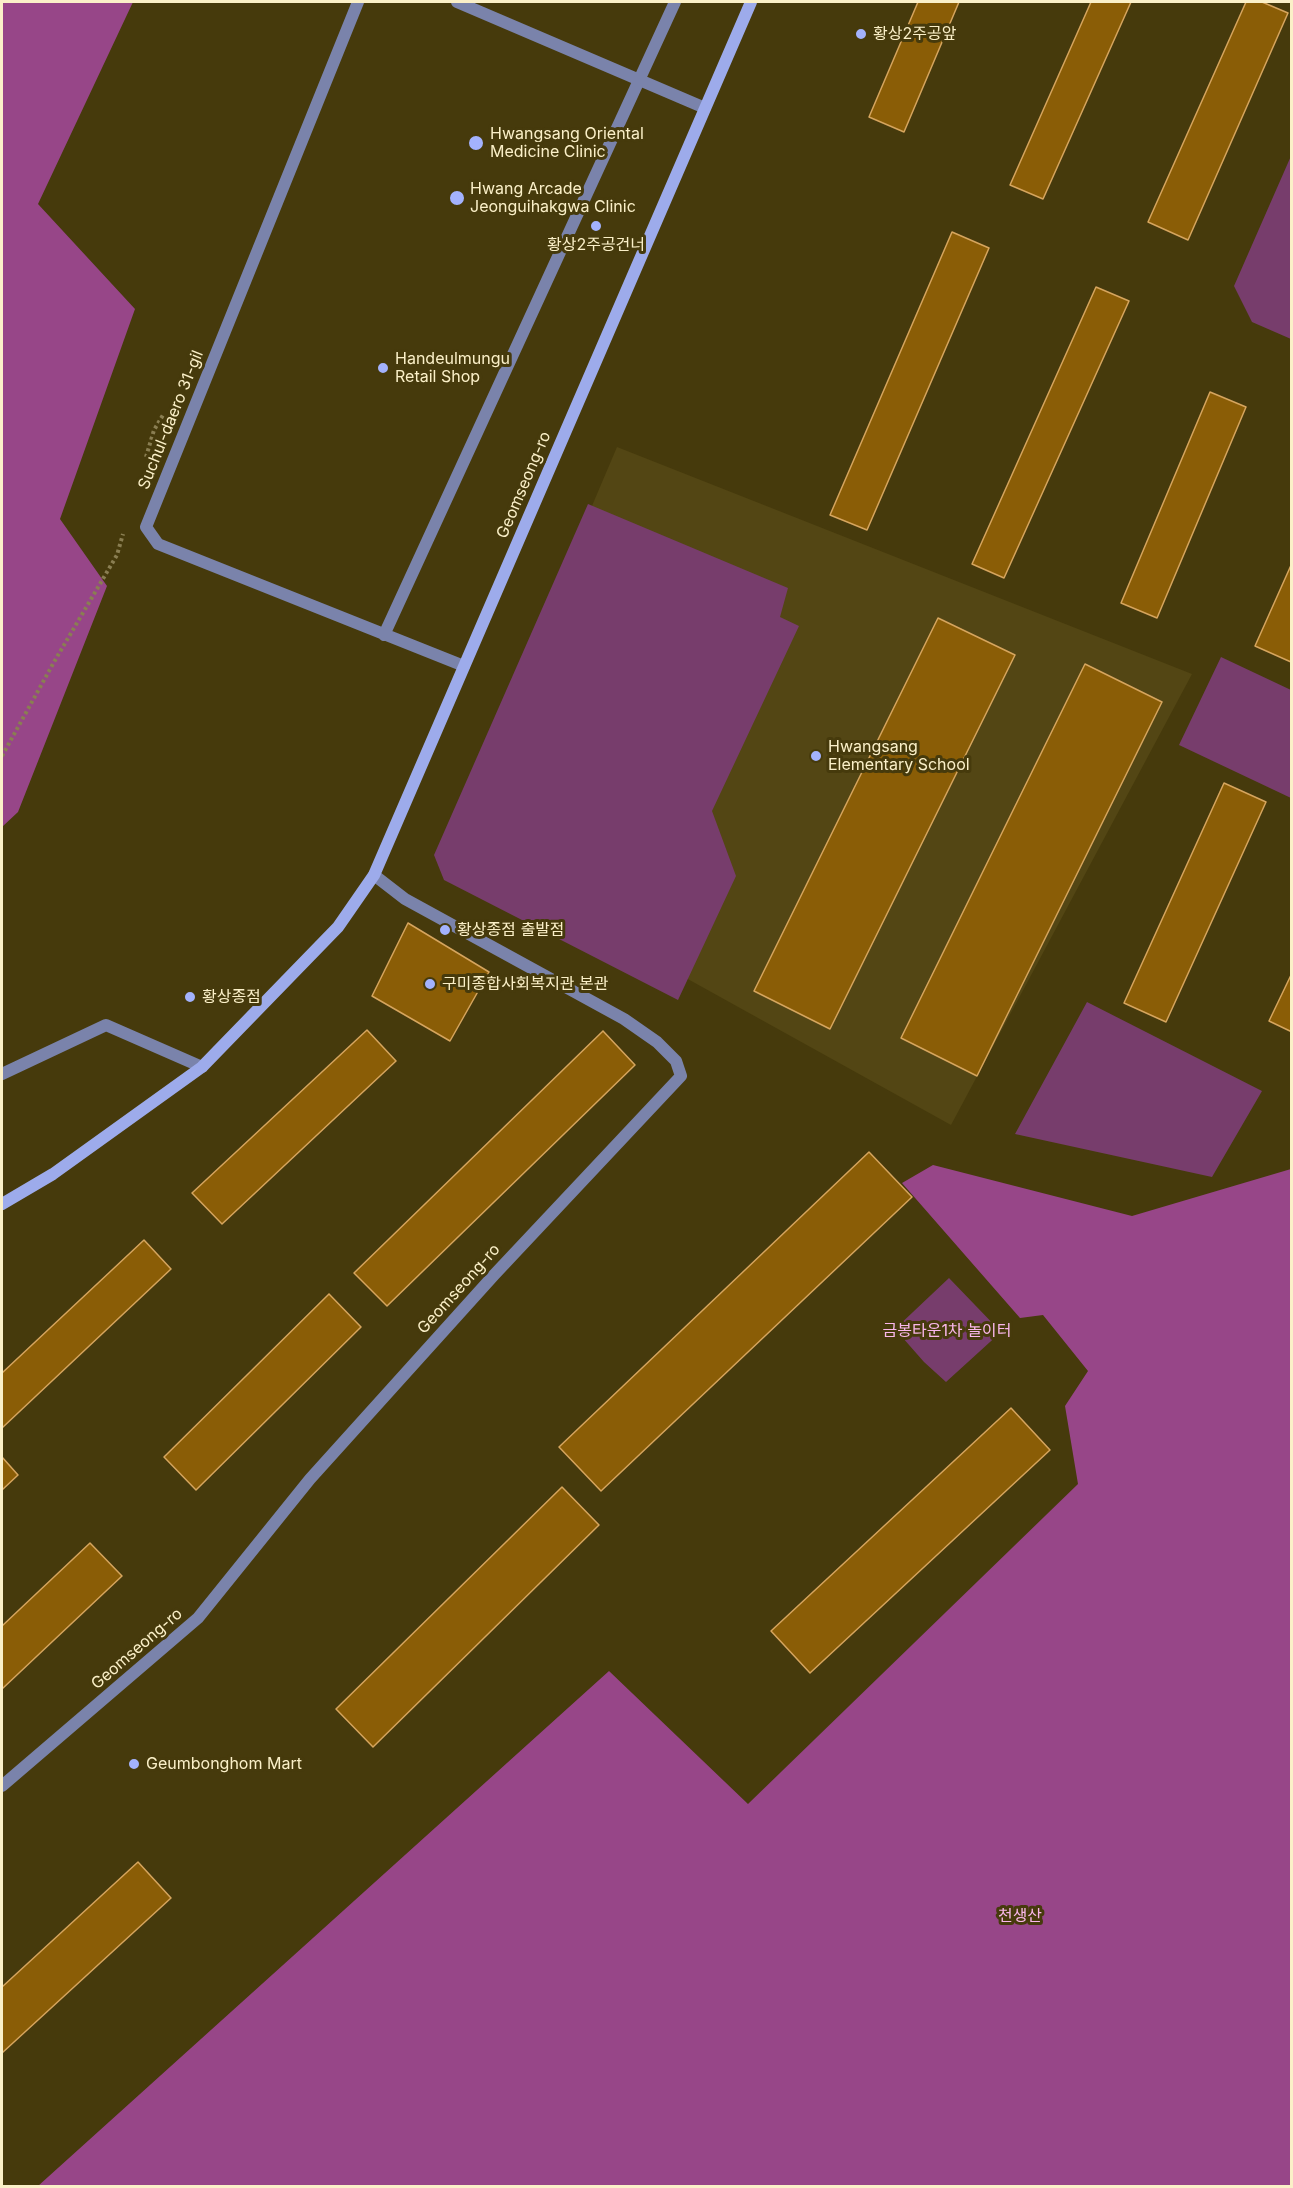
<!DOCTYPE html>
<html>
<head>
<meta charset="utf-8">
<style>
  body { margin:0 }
  #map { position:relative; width:1293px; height:2188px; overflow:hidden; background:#463a0c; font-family:Inter,sans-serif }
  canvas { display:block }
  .frame { position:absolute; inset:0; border:3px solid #fbf0c8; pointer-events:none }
</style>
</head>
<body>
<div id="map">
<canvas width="1293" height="2188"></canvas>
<div class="frame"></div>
</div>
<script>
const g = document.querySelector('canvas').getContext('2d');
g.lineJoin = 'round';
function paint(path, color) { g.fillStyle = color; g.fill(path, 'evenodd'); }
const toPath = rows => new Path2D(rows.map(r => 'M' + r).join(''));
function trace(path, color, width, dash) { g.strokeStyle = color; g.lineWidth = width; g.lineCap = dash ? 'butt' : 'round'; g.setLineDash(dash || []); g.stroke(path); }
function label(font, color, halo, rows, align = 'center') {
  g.font = font + ' Inter,"Noto Sans KR",sans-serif'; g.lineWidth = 6; g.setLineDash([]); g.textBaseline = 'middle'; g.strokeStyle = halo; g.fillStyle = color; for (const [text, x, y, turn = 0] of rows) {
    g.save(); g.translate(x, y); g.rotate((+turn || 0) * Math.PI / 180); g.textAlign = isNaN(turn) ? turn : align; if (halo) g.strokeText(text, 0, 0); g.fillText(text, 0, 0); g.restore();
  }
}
const built = toPath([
  [617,447,1192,674,951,1125,457,851,518,680]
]);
const green = toPath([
  [1291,156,1291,339,1252,322,1234,286],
  [588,504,788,588,780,617,799,626,712,811,736,876,678,1000,444,880,434,855],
  [1221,657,1291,690,1291,798,1179,745],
  [1087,1002,1262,1091,1212,1177,1015,1134],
  [949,1278,1001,1332,946,1382,924,1362,895,1329]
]);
const forest = toPath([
  [2,2,133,2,38,204,135,309,60,519,107,586,18,812,2,827],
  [933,1165,1132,1216,1291,1169,1291,2186,38,2186,609,1671,748,1804,1078,1484,1065,1406,1088,1371,1043,1315,1020,1318,902,1183]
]);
const building = toPath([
  [918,2,959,2,904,132,869,117,918,2],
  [1091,2,1131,2,1043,199,1010,185,1091,2],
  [1246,2,1262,2,1288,13,1188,240,1148,222,1246,2],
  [952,232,989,248,867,530,830,515,952,232],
  [1096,287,1129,301,1004,578,972,564,1096,287],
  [1210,392,1246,407,1157,618,1121,603,1210,392],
  [1292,563,1292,661,1291,662,1255,646,1292,563],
  [938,618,1015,655,830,1029,754,991,938,618],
  [1085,664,1162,702,977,1076,901,1038,1085,664],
  [1224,783,1266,802,1166,1022,1124,1003,1224,783],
  [408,923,489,972,450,1041,372,996,408,923],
  [1292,973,1292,1032,1269,1021,1292,973],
  [367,1030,396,1061,222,1224,192,1193,367,1030],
  [603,1031,635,1065,387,1306,354,1273,603,1031],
  [869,1152,912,1197,601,1491,559,1447,869,1152],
  [144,1240,171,1269,2,1428,2,1373,144,1240],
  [329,1294,361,1327,196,1490,164,1457,329,1294],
  [1011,1408,1050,1450,810,1673,771,1631,1011,1408],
  [2,1457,18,1475,2,1490,2,1457],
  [562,1487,599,1525,373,1747,336,1709,562,1487],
  [90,1543,122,1576,2,1689,2,1626,90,1543],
  [138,1862,171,1898,2,2053,2,1987,138,1862]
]);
const path = toPath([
  [146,457,154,430,163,415],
  [2,756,54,662,117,555,123,534]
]);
const lane = toPath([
  [2,1074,106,1025,202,1067]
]);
const street = toPath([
  [358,2,146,527,158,544,464,666],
  [457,2,705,108],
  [384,635,675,2],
  [2,1786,198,1618,310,1479,494,1275,681,1076,676,1061,657,1042,624,1019,405,899,374,875]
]);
const secondary = toPath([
  [2,1204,53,1174,202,1067,338,927,374,875,751,2]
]);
const markers = [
  [861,34,6,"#a3b2fd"],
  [476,143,8,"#a3b2fd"],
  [457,198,8,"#a3b2fd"],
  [596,226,6,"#a3b2fd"],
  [383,368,6,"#a3b2fd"],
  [816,756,6,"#a3b2fd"],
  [445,930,6,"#a3b2fd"],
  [430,984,6,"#a3b2fd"],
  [190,997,6,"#a3b2fd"],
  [134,1764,6,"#a3b2fd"]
];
const poiNames = [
  ["황상2주공앞",873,34],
  ["Hwangsang Oriental",490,134],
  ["Medicine Clinic",490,152],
  ["Hwang Arcade",470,189],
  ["Jeonguihakgwa Clinic",470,207],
  ["황상2주공건너",596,245,"center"],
  ["Handeulmungu",395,359],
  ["Retail Shop",395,377],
  ["Hwangsang",828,747],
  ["Elementary School",828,765],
  ["황상종점 출발점",457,930],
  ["구미종합사회복지관 본관",442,984],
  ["황상종점",202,997],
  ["Geumbonghom Mart",146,1764]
];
const streetNames = [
  ["Suchul-daero 31-gil",171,420,-68],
  ["Geomseong-ro",524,485,-67],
  ["Geomseong-ro",459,1289,-48],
  ["Geomseong-ro",137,1649,-41]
];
const parkNames = [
  ["금봉타운1차 놀이터",947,1331],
  ["천생산",1020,1916]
];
paint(built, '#534614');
paint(green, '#773d6c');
paint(forest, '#974688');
paint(building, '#8a5d06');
trace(building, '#d6a55e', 1.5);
trace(path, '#8a7e52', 4, [3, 3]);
trace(lane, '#7a83ab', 12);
trace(street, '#7a83ab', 12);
trace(secondary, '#9dabeb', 12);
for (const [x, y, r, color] of markers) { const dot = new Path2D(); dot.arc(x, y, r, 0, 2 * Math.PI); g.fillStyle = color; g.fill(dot); trace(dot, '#463a0c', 2); }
label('16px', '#fbf0c8', '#463a0c', poiNames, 'left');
label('16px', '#fbf0c8', '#463a0c', streetNames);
label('16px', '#fab7eb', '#463a0c', parkNames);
</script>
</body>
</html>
